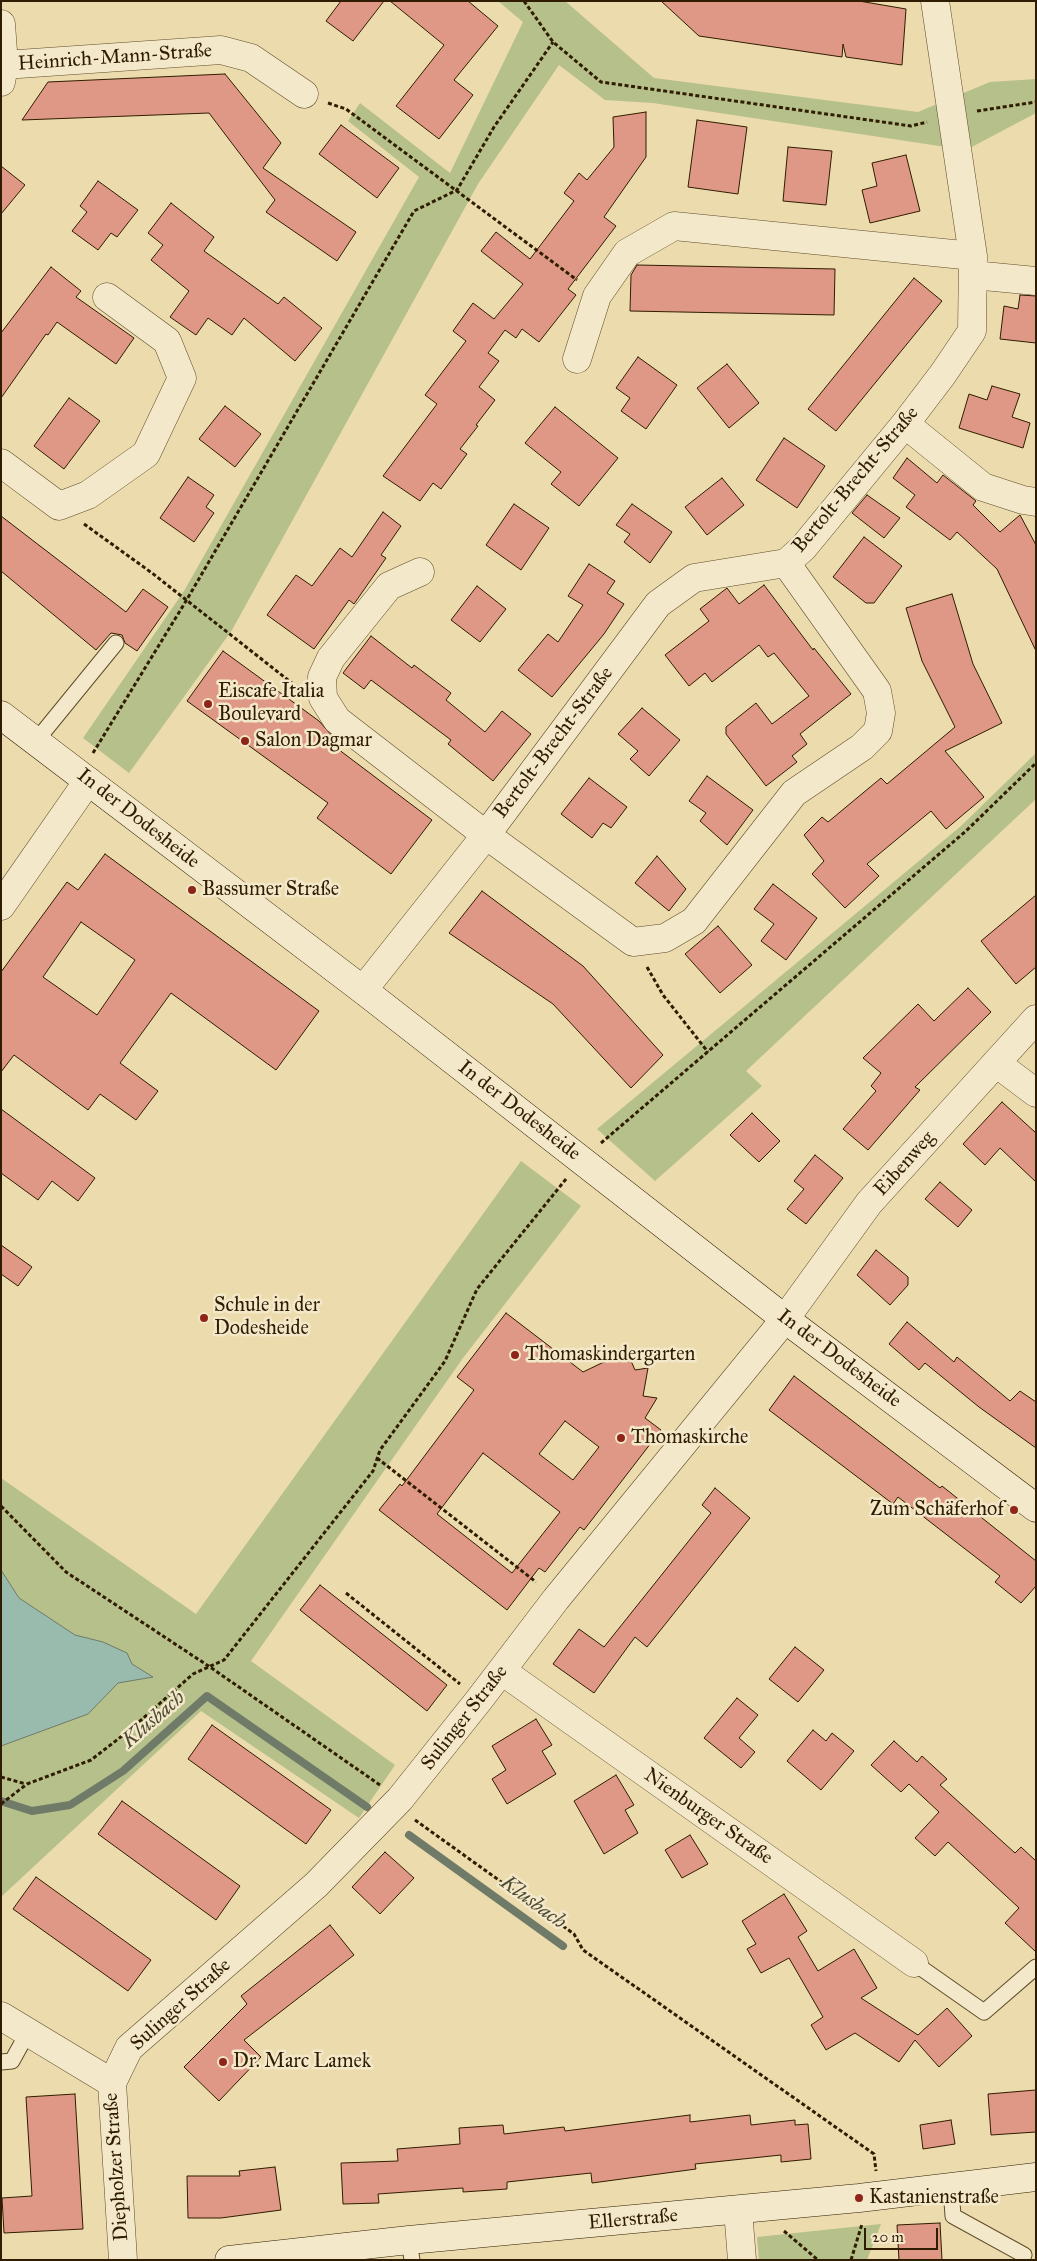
<!DOCTYPE html>
<html>
<head>
<meta charset="utf-8">
<style>
  body { margin:0 }
  #map { position:relative; width:1037px; height:2261px; overflow:hidden; background:#ecdbac; font-family:"IM FELL Great Primer",serif }
  canvas { display:block }
  .frame { position:absolute; inset:0; border:2px solid #301c00; pointer-events:none }
  .scale { position:absolute; left:864px; top:2228px; width:74px; height:22px; box-sizing:border-box; border:2px solid #301c00; border-top:0; padding-left:6px; font-size:15px; line-height:18px; white-space:nowrap; color:#301c00; -webkit-text-stroke:4px #f3e8c9; paint-order:stroke }
</style>
</head>
<body>
<div id="map">
<canvas width="1037" height="2261"></canvas>
<div class="frame"></div>
<div class="scale">20 m</div>
</div>
<script>
const g = document.querySelector('canvas').getContext('2d');
g.lineJoin = 'round';
function paint(path, color) { g.fillStyle = color; g.fill(path, 'evenodd'); }
const toPath = rows => new Path2D(rows.map(r => 'M' + r).join(''));
function trace(path, color, width, dash) { g.strokeStyle = color; g.lineWidth = width; g.lineCap = dash ? 'butt' : 'round'; g.setLineDash(dash || []); g.stroke(path); }
function label(font, color, halo, rows, align = 'center') {
  g.font = font + ' "IM FELL Great Primer",serif'; g.lineWidth = 5; g.setLineDash([]); g.textBaseline = 'middle'; g.strokeStyle = halo; g.fillStyle = color; for (const [text, x, y, turn = 0] of rows) {
    g.save(); g.translate(x, y); g.rotate((+turn || 0) * Math.PI / 180); g.textAlign = isNaN(turn) ? turn : align; if (halo) g.strokeText(text, 0, 0); g.fillText(text, 0, 0); g.restore();
  }
}
const green = toPath([
  [498,1,565,1,654,78,918,112,990,82,1036,79,1036,113,966,150,653,103,605,100,559,65,478,184,232,630,129,773,83,738,184,591,419,177,348,121,360,103,450,173,523,22],
  [1036,753,1036,799,746,1071,762,1086,655,1181,597,1129,961,826],
  [521,1161,581,1206,463,1358,251,1661,395,1765,359,1818,201,1711,1,1897,1,1478,196,1614],
  [881,2224,867,2260,759,2260,757,2237]
]);
const water = toPath([
  [1,1570,19,1598,75,1635,103,1642,127,1653,132,1664,153,1677,118,1683,88,1714,1,1746,1,1570]
]);
const stream = toPath([
  [1,1801,32,1811,70,1805,123,1771,207,1696,367,1807],
  [409,1835,563,1946]
]);
const building = toPath([
  [341,1,384,1,353,41,326,21,341,1],
  [390,1,468,1,498,26,454,80,473,95,439,139,396,106,444,45,390,1],
  [661,1,859,1,906,9,902,65,846,57,843,44,842,57,699,36,661,1],
  [225,74,281,143,263,168,356,232,337,261,266,212,275,200,209,113,22,120,48,82,225,74],
  [646,112,646,157,604,217,616,226,568,289,576,295,539,342,522,329,516,338,505,330,488,353,499,361,479,387,495,400,476,425,478,426,460,449,467,454,441,489,433,483,420,501,383,476,437,404,425,395,466,341,453,331,473,303,494,319,523,284,481,251,496,232,530,259,574,201,564,193,579,173,587,180,614,147,613,117,646,112],
  [697,120,747,127,738,194,688,187,697,120],
  [341,125,399,168,377,198,319,154,341,125],
  [788,147,832,151,826,205,783,201,788,147],
  [906,155,920,211,870,223,862,190,877,186,872,163,906,155],
  [1,166,25,185,1,214,1,166],
  [98,181,138,210,117,237,111,233,98,250,72,231,87,212,80,206,98,181],
  [171,203,214,237,204,251,278,304,284,297,322,328,295,361,244,318,232,335,208,318,196,335,170,317,189,291,151,260,163,245,148,233,171,203],
  [637,265,835,269,834,315,630,311,631,275,637,265],
  [51,267,81,291,76,297,134,338,116,364,57,322,48,335,46,334,1,398,1,333,51,267],
  [914,278,942,301,836,431,808,409,914,278],
  [1020,295,1036,296,1036,343,1000,339,1004,306,1018,309,1020,295],
  [638,357,677,385,646,429,621,411,630,398,616,388,638,357],
  [727,364,759,403,729,428,697,388,727,364],
  [992,386,1020,394,1012,417,1030,423,1023,448,959,428,969,394,987,400,992,386],
  [69,398,100,421,64,469,34,446,69,398],
  [225,406,261,434,235,467,199,439,225,406],
  [555,407,618,458,579,506,551,484,561,472,525,443,555,407],
  [784,438,825,466,797,508,756,480,784,438],
  [907,458,937,483,943,475,976,501,973,505,1000,532,1020,515,1036,545,1036,651,997,569,957,532,950,540,906,507,915,495,893,478,907,458],
  [188,477,214,495,206,507,214,513,194,542,160,518,188,477],
  [722,478,744,505,707,535,685,507,722,478],
  [867,495,900,518,884,538,852,513,867,495],
  [514,504,549,528,521,570,486,545,514,504],
  [632,504,672,532,650,563,624,542,630,534,616,525,632,504],
  [383,512,401,526,381,555,386,558,354,604,349,600,314,649,267,615,296,575,312,586,340,548,352,557,383,512],
  [1,516,126,612,143,589,168,607,137,651,125,643,122,635,111,633,96,650,1,571,1,516],
  [864,537,902,566,874,603,866,603,833,577,864,537],
  [589,564,615,581,607,593,624,604,604,634,552,697,518,670,548,634,558,642,583,605,568,596,589,564],
  [764,585,813,650,814,648,851,694,800,734,807,744,792,756,797,762,766,786,726,734,726,727,756,703,772,724,809,696,774,653,768,657,759,645,712,682,705,673,689,686,665,655,709,621,700,609,727,588,739,604,764,585],
  [477,586,506,609,480,642,451,620,477,586],
  [952,594,973,664,1002,723,945,751,984,797,946,829,931,811,867,864,879,876,845,908,812,874,824,861,804,835,822,817,828,822,881,778,887,784,955,727,922,661,906,608,952,594],
  [371,636,412,668,414,665,451,693,446,700,485,732,502,711,531,734,493,781,448,744,451,740,371,680,364,689,343,673,371,636],
  [223,651,319,721,334,738,330,743,432,820,391,874,317,818,328,803,187,701,223,651],
  [642,708,680,740,649,776,630,759,638,751,618,734,642,708],
  [707,776,753,810,727,845,700,821,706,813,689,801,707,776],
  [589,778,627,807,611,828,603,823,592,838,561,814,589,778],
  [105,854,319,1011,276,1070,171,993,120,1063,158,1091,136,1120,100,1094,88,1110,14,1055,1,1072,1,972,67,882,78,890,105,854],
  [81,922,135,960,97,1015,43,977,81,922],
  [657,856,686,889,669,911,635,883,657,856],
  [773,884,817,918,786,960,761,941,774,924,754,909,773,884],
  [482,891,583,966,663,1055,631,1088,553,1004,449,933,482,891],
  [1036,895,1036,967,1016,984,981,941,1036,895],
  [718,926,752,965,720,993,685,954,718,926],
  [968,988,991,1012,915,1087,920,1090,868,1150,843,1129,876,1091,871,1086,881,1073,863,1058,918,1004,934,1021,968,988],
  [1002,1102,1036,1133,1036,1182,1000,1148,985,1165,963,1144,1002,1102],
  [1,1109,95,1178,78,1201,52,1181,38,1200,1,1173,1,1109],
  [752,1113,780,1141,759,1162,730,1135,752,1113],
  [815,1155,843,1178,806,1224,787,1209,804,1189,794,1181,815,1155],
  [940,1182,972,1210,958,1227,925,1199,940,1182],
  [1,1245,32,1267,18,1286,1,1274,1,1245],
  [876,1250,908,1277,908,1285,890,1305,857,1275,876,1250],
  [506,1313,583,1372,606,1361,610,1349,622,1361,628,1354,635,1370,648,1368,643,1396,657,1398,645,1418,661,1430,584,1530,580,1527,545,1572,539,1568,507,1610,379,1510,400,1484,402,1486,474,1390,457,1377,506,1313],
  [565,1421,599,1447,573,1480,539,1454,565,1421],
  [483,1453,560,1512,512,1573,437,1514,483,1453],
  [907,1322,954,1362,957,1357,1010,1401,1020,1391,1036,1402,1036,1448,979,1407,925,1363,919,1370,889,1344,907,1322],
  [794,1376,940,1488,942,1486,1036,1561,1036,1586,1021,1603,995,1582,1000,1576,898,1497,893,1504,769,1410,794,1376],
  [715,1488,750,1518,647,1647,635,1637,594,1693,553,1664,579,1629,604,1647,711,1513,702,1505,715,1488],
  [320,1585,447,1685,427,1711,300,1610,320,1585],
  [795,1647,824,1670,798,1702,769,1679,795,1647],
  [737,1698,758,1715,739,1738,755,1752,741,1768,704,1738,737,1698],
  [536,1719,552,1745,542,1751,556,1774,507,1804,492,1779,506,1770,492,1746,536,1719],
  [212,1725,331,1810,306,1844,188,1759,212,1725],
  [813,1730,826,1741,832,1733,854,1751,821,1790,787,1761,813,1730],
  [894,1741,917,1762,922,1756,947,1779,940,1785,1015,1853,1021,1847,1036,1861,1036,1952,1005,1923,1019,1908,948,1842,935,1856,915,1838,939,1812,909,1784,901,1792,871,1765,894,1741],
  [616,1775,634,1805,625,1810,638,1833,604,1854,574,1801,616,1775],
  [122,1801,240,1886,216,1920,98,1834,122,1801],
  [690,1835,708,1864,682,1878,665,1850,690,1835],
  [385,1852,414,1878,380,1914,352,1887,385,1852],
  [36,1877,151,1960,128,1991,13,1909,36,1877],
  [784,1894,807,1931,798,1937,818,1971,854,1949,877,1988,861,1998,918,2035,947,2008,972,2036,939,2067,915,2040,899,2062,855,2033,826,2050,811,2025,823,2017,789,1958,761,1973,747,1949,756,1944,742,1921,784,1894],
  [330,1925,354,1955,244,2040,261,2057,219,2101,184,2067,247,2004,241,1996,330,1925],
  [1036,2090,1036,2132,991,2135,988,2094,1036,2090],
  [75,2094,83,2229,4,2233,2,2198,32,2196,26,2097,75,2094],
  [690,2115,690,2122,750,2115,751,2125,795,2120,795,2125,808,2124,811,2159,781,2162,781,2155,695,2164,696,2169,592,2183,591,2173,507,2182,507,2189,463,2192,463,2188,378,2194,379,2203,343,2204,341,2163,398,2161,397,2149,460,2144,459,2128,503,2125,504,2134,564,2127,565,2131,690,2115],
  [951,2120,955,2144,923,2149,920,2125,951,2120],
  [275,2167,281,2210,221,2218,188,2218,187,2176,240,2176,239,2171,275,2167],
  [940,2223,942,2260,899,2260,897,2225,940,2223]
]);
const path = toPath([
  [524,1,553,42,601,82,911,126,927,122],
  [328,103,346,109,577,280],
  [977,111,1036,102],
  [84,524,152,573,297,687],
  [93,753,186,601,414,211,457,190,494,127,553,42],
  [647,967,663,995,708,1052],
  [601,1143,966,831,1036,763],
  [377,1458,536,1582],
  [1,1506,66,1572,210,1667,380,1785],
  [346,1593,460,1684],
  [1,1777,26,1784],
  [1,1804,27,1784,91,1760,131,1729,193,1674,224,1660,373,1471,380,1450,445,1361,477,1289,566,1179],
  [415,1820,574,1934,583,1950,874,2154,876,2171],
  [784,2231,818,2260],
  [851,2260,862,2224]
]);
const lane = toPath([
  [36,741,116,643],
  [914,1963,984,2012,1036,1967],
  [1,2062,12,2061,28,2032],
  [951,2188,953,2216,1024,2255],
  [409,2240,412,2260]
]);
const street = toPath([
  [1,24,4,65,1,82],
  [4,65,221,50,251,58,304,94],
  [973,275,1036,281],
  [577,359,597,296,627,253,674,226,973,256],
  [905,424,983,487,1023,500,1036,502],
  [1,463,59,506,88,495,146,454,182,378,167,341,107,297],
  [420,572,389,586,331,658,322,677,323,698,337,720,486,835,633,942,665,938,694,921,794,793,862,747,878,731,881,713,877,691,786,563],
  [1,906,88,781],
  [363,990,486,835,658,604,694,578,786,563,803,548,905,424,943,374,972,331,973,256,935,1],
  [996,1063,1036,1093],
  [502,1671,914,1963],
  [1,2016,112,2083],
  [112,2083,129,2048,316,1885,400,1799,479,1700,556,1599,785,1319,869,1203,1036,1019],
  [112,2083,123,2260],
  [738,2210,742,2260]
]);
const secondary = toPath([
  [1,715,363,990,785,1319,1036,1508],
  [229,2260,409,2240,859,2198,1036,2177]
]);
const markers = [
  [208,704,5,"#8f2418"],
  [245,741,5,"#8f2418"],
  [192,890,5,"#8f2418"],
  [204,1318,5,"#8f2418"],
  [515,1355,5,"#8f2418"],
  [621,1438,5,"#8f2418"],
  [1014,1510,5,"#8f2418"],
  [223,2062,5,"#8f2418"],
  [859,2198,5,"#8f2418"]
];
const streetNames = [
  ["Heinrich-Mann-Straße",115,58,-4],
  ["Bertolt-Brecht-Straße",856,480,-50],
  ["Bertolt-Brecht-Straße",554,743,-53],
  ["In der Dodesheide",138,819,38],
  ["In der Dodesheide",519,1111,38],
  ["Eibenweg",905,1164,-48],
  ["In der Dodesheide",839,1359,37],
  ["Sulinger Straße",465,1718,-52],
  ["Nienburger Straße",708,1817,35],
  ["Sulinger Straße",181,2005,-42],
  ["Diepholzer Straße",117,2167,-94],
  ["Ellerstraße",633,2220,-5]
];
const poiNames = [
  ["Eiscafe Italia",218,692],
  ["Boulevard",218,715],
  ["Salon Dagmar",255,741],
  ["Bassumer Straße",202,890],
  ["Schule in der",214,1306],
  ["Dodesheide",214,1329],
  ["Thomaskindergarten",525,1355],
  ["Thomaskirche",631,1438],
  ["Zum Schäferhof",1004,1510,"right"],
  ["Dr. Marc Lamek",233,2062],
  ["Kastanienstraße",869,2198]
];
const waterNames = [
  ["Klusbach",154,1720,-41],
  ["Klusbach",533,1903,36]
];
paint(green, '#b6c08a');
paint(water, '#99bbad');
trace(water, '#6f7b68', 1);
trace(stream, '#6f7b68', 8);
paint(building, '#de9885');
trace(building, '#301c00', 1);
trace(lane, '#5f4c2b', 17);
trace(street, '#5f4c2b', 29);
trace(secondary, '#301c00', 29);
trace(path, '#301c00', 3, [4, 2.5]);
trace(lane, '#f3e8c9', 15);
trace(street, '#f3e8c9', 28);
trace(secondary, '#f3e8c9', 28);
for (const [x, y, r, color] of markers) { const dot = new Path2D(); dot.arc(x, y, r, 0, 2 * Math.PI); g.fillStyle = color; g.fill(dot); trace(dot, '#f3e8c9', 2); }
label('20px', '#301c00', '#f3e8c9', streetNames);
label('20px', '#301c00', '#f3e8c9', poiNames, 'left');
label('italic 21px', '#504c34', '#f3e8c9', waterNames);
</script>
</body>
</html>
